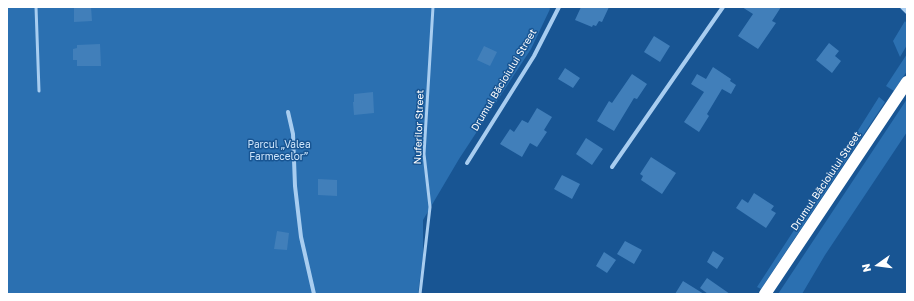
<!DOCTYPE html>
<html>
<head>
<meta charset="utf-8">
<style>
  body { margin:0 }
  #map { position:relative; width:914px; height:301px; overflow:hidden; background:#185593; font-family:"Golos Text",sans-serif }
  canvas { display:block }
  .frame { position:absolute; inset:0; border:8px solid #fff; pointer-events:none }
  .north { position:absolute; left:858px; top:245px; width:40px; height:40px; -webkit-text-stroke:3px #185593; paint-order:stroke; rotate:256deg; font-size:11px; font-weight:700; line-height:16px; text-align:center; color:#fff }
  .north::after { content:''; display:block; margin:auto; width:14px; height:18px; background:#fff; clip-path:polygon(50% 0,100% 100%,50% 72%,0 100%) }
</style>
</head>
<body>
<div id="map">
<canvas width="914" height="301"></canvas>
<div class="frame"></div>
<div class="north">N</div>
</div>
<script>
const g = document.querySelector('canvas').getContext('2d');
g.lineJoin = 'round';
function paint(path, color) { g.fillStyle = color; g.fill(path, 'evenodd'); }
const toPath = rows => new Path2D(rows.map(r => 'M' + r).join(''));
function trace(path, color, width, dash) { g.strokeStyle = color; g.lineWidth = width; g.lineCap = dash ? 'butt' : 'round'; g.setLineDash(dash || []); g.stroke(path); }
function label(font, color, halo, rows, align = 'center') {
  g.font = font + ' "Golos Text",sans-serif'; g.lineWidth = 3; g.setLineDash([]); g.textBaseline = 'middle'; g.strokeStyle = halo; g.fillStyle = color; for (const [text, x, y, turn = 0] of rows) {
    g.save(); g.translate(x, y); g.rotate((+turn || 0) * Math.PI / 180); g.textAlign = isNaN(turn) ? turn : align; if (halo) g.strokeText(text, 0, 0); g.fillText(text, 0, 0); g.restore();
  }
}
const green = toPath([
  [7,7,549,7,550,9,531,49,459,159,423,220,423,255,418,294,7,294],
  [905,21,907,24,907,45,900,57,893,41],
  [907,54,907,71,894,91,886,86],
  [879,97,885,102,761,289,757,287,828,178],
  [907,99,907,132,825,255,802,294,778,294]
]);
const building = toPath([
  [91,7,92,21,74,22,74,8],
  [581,7,609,7,602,22,599,21,596,26,593,25,592,27,575,20],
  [742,7,781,7,772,21,776,23,758,49,738,36,753,14],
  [654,36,670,46,660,62,644,52],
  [829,43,839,51,835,56,841,61,832,73,816,60],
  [100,44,101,66,77,66,77,60,73,60,73,49,77,48,77,45],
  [484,46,497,52,490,66,477,60],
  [713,67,731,79,730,81,736,85,731,94,722,89,707,114,709,116,699,132,684,122,704,92,691,84,697,74,706,79],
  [565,68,580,78,573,88,558,79],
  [632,74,647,84,637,99,634,98,614,131,597,121,609,101,612,103],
  [373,92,374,113,354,115,353,102,354,102,354,94],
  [537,108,552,117,544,130,547,132,537,147,530,143,522,157,500,144,510,129,514,132,522,120,528,123],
  [586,138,603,149,592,165,576,154],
  [651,157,676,173,662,194,641,180,643,176,640,174],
  [562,175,580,184,572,199,554,189],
  [318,179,337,180,337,196,318,195],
  [754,193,774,206,771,210,776,213,766,228,736,208,742,199,748,203],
  [277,231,289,233,287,250,274,249],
  [625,241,642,250,634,264,617,254],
  [713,251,724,258,717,269,707,262],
  [604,252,616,260,607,273,596,266],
  [707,278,730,294,708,294,700,288],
  [683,281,704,294,675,294]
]);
const lane = toPath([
  [36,7,39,91],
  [420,294,430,207,424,154,433,7]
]);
const street = toPath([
  [902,7,907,12],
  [288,112,293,134,295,186,301,237,314,294],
  [467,163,534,56,559,7],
  [612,167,723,7]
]);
const highway = toPath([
  [765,294,907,82]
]);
const streetNames = [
  ["Drumul Băcioiului Street",504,80,-59],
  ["Nuferilor Street",419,127,-88],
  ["Drumul Băcioiului Street",826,181,-56]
];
const parkNames = [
  ["Parcul „Valea",279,145],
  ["Farmecelor”",279,157]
];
paint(green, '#2b70b1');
paint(building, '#417fba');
trace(lane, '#a8cdf0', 3);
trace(street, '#a8cdf0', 4);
trace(highway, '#fff', 12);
label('10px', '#fff', '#185593', streetNames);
label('10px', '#cee5fb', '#185593', parkNames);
</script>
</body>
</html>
